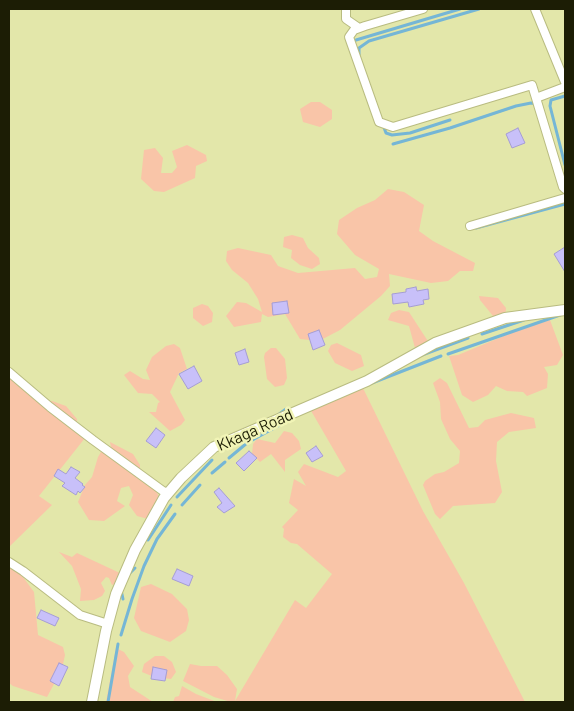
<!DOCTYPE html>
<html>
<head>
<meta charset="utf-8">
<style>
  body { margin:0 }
  #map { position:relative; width:574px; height:711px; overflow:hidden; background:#e3e7aa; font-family:Barlow,sans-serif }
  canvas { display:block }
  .frame { position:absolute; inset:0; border:10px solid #1c1d05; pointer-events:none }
</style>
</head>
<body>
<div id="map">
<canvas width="574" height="711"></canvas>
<div class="frame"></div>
</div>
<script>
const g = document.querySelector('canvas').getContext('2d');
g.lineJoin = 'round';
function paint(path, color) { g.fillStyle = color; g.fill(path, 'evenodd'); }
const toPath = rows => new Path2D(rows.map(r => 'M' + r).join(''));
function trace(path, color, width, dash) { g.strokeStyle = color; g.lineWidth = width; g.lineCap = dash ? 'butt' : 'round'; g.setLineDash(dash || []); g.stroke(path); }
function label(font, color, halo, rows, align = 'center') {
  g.font = font + ' Barlow,sans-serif'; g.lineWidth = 5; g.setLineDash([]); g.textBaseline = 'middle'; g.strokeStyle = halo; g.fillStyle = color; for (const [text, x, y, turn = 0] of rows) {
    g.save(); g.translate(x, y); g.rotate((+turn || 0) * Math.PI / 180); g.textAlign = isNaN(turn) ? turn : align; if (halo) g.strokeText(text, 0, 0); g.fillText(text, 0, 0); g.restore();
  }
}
const green = toPath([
  [311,102,320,102,332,110,332,119,320,127,303,122,300,109],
  [187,145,206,155,207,161,196,166,195,178,164,192,154,191,141,179,144,150,155,148,163,158,161,173,172,173,177,167,172,151],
  [388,189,404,192,424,205,419,231,433,241,475,263,473,271,460,271,448,281,431,283,389,274,390,286,381,296,340,330,319,341,300,339,285,314,268,317,262,314,261,322,234,327,226,316,237,302,246,303,262,312,258,299,248,283,232,270,226,261,227,251,238,248,271,255,278,266,298,273,355,268,365,279,377,277,379,269,355,255,337,234,339,220,357,208,375,200],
  [292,235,303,238,308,248,319,258,320,264,312,269,300,265,291,258,292,250,283,247,284,237],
  [479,296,498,298,506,308,505,322,497,324,493,316,480,300],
  [202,304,208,306,213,313,212,322,203,326,193,318,193,308],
  [399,310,409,312,433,349,423,354,415,348,409,326,388,320,391,313],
  [550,320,563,355,557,365,544,367,548,374,547,388,527,396,523,392,507,391,496,386,488,395,473,402,462,395,449,356,458,355,523,328],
  [337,343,361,355,364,366,352,371,335,363,328,351,331,345],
  [174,344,180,348,187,369,179,373,170,392,185,420,181,425,170,431,149,412,156,412,158,403,160,402,152,394,138,393,124,375,130,371,143,379,150,380,146,370,152,357,166,346],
  [271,348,276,348,285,359,287,378,284,385,275,387,267,379,264,357,265,353],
  [9,377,43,403,52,401,66,406,77,419,77,432,85,438,39,496,52,505,9,547],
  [440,378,447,383,469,428,478,427,485,420,511,413,534,418,536,428,509,432,497,442,496,461,502,492,495,503,453,506,440,519,435,514,423,485,425,481,435,474,444,472,459,463,460,451,450,439,441,419,440,402,433,383],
  [362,386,423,511,464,583,525,702,231,702,214,697,183,681,190,664,201,666,217,666,227,675,237,689,235,701,295,600,306,608,332,574,297,544,291,543,283,537,284,529,282,527,298,510,289,503,294,479,306,486,298,472,304,464,338,477,346,471,310,409],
  [284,431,292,433,299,441,301,449,285,460,285,472,271,454,260,462,252,454,253,444,257,439,275,443],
  [110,442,133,454,140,465,140,479,156,491,161,500,148,519,137,516,129,505,133,495,129,486,121,488,117,501,125,506,104,521,89,520,78,502,85,485,92,477,98,457,101,452,112,451],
  [59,552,72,557,77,553,122,574,117,583,112,585,109,578,106,577,101,583,105,591,102,596,94,600,80,601,81,589,72,566],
  [9,566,20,573,34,592,38,635,63,647,65,655,62,669,47,697,13,686,9,683],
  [151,584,172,594,187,609,189,620,186,631,170,642,141,631,134,618,141,587],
  [116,648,124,652,134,666,128,676,130,687,153,702,106,702],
  [155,656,164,656,172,662,176,672,171,679,154,677,142,672,144,664],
  [182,686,196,694,217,702,173,702,175,697,179,696]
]);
const stream = toPath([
  [351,43,356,40,460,9],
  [359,55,359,48,369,41,479,9],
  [565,96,551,100,550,106,565,165],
  [383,125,386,133,392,135,410,133,450,120],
  [393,144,450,128,516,106,531,103,537,104],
  [476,228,565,204],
  [482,334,524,320],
  [448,354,560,315],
  [422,355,468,338],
  [372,383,441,356],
  [278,415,286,409],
  [229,458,247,443,287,421],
  [212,473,225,462],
  [177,497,212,460],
  [182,505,200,485],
  [148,540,171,505],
  [128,575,135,568],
  [121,590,123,599],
  [121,635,132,599,144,566,157,539,175,514],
  [108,702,118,644]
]);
const building = toPath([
  [518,128,525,143,512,148,506,134,518,128],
  [565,247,565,272,554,254,565,247],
  [416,287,417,291,428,289,429,299,423,300,424,304,409,307,408,302,393,304,392,294,406,292,406,289,416,287],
  [287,301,289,313,273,315,272,303,287,301],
  [319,330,325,345,313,350,308,334,319,330],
  [245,349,249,362,239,365,235,353,245,349],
  [194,366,202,381,188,389,179,374,194,366],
  [156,428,165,435,156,448,146,441,156,428],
  [316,446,323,456,312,462,306,453,316,446],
  [249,451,257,458,244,471,236,463,249,451],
  [71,467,80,472,75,478,83,484,82,485,85,487,80,493,78,491,76,495,62,486,65,483,54,476,58,469,66,474,71,467],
  [219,488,235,506,224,513,217,507,222,503,214,492,219,488],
  [177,569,193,576,189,586,172,579,177,569],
  [41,610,59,618,55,626,37,618,41,610],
  [59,663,68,667,59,686,50,681,59,663],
  [153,667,167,670,165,681,151,679,153,667]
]);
const minor = toPath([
  [346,9,346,19,359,28],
  [423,9,365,26,354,30,349,37,379,122,393,127,532,85,536,98],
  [535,9,565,82],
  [565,87,536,98,563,187,565,189],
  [470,226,565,198],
  [9,372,50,407,93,440,163,491,168,493],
  [9,562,23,571,80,615,108,624]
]);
const tertiary = toPath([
  [92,702,106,631,116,594,135,550,164,498,181,478,214,447,367,381,435,343,505,318,565,310]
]);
const streetNames = [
  ["Kkaga Road",255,430,-24]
];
paint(green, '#f9c5a8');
trace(stream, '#75b6d6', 3);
paint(building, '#c8c0f9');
trace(building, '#a59dd4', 1);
trace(minor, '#b9bc81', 10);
trace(tertiary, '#b9bc81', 12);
trace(minor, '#fff', 8);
trace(tertiary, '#fff', 10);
label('16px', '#1c1d05', '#f1f4b6', streetNames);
</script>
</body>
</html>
